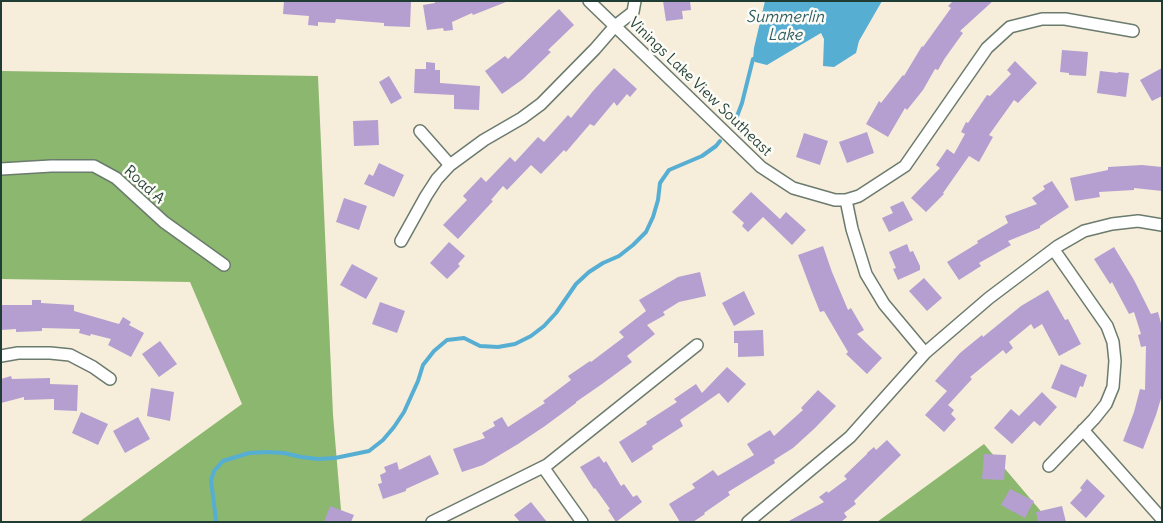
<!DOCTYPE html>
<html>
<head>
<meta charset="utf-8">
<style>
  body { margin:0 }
  #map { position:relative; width:1163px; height:523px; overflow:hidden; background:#f7eddb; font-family:Delius,sans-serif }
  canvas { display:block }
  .frame { position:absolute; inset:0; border:2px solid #1f3d34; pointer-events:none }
</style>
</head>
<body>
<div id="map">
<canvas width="1163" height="523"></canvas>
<div class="frame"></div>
</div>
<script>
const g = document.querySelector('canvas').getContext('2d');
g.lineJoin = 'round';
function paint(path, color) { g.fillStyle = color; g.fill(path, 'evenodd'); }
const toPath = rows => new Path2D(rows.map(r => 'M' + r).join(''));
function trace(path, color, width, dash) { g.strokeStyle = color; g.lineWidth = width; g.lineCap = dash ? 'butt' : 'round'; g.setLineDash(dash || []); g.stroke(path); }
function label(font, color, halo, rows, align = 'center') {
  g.font = font + ' Delius,sans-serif'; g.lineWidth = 5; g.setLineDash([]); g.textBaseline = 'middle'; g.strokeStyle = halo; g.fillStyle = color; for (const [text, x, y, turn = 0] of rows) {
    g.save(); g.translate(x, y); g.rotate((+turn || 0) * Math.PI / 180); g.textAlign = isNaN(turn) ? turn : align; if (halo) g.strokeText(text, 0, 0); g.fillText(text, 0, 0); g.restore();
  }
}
const forest = toPath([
  [1,71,318,76,333,415,342,522,79,522,242,404,190,282,1,279],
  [984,444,1050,522,877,522]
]);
const water = toPath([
  [765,1,882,1,859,41,856,53,834,67,823,66,824,39,821,33,777,59,767,65,755,62,753,59,754,48]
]);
const stream = toPath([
  [736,119,742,103,753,59],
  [215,522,216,520,211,480,214,471,223,461,249,453,266,452,284,453,301,457,318,459,335,458,369,451,383,440,394,427,404,412,418,381,423,365,434,351,447,340,464,338,480,346,498,347,515,344,531,336,544,326,556,313,576,284,589,272,603,263,619,256,633,245,646,232,653,217,658,200,660,183,669,170,702,156,716,146,720,141]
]);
const building = toPath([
  [284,1,411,2,410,27,384,26,384,23,336,19,335,23,318,22,318,26,308,25,309,16,283,14],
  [435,1,506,1,506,2,473,15,472,13,452,22,453,30,444,31,443,28,427,30,423,5,435,3],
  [663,1,690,1,691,10,682,11,683,19,666,21],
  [953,1,993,1,960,31,963,33,945,58,938,70,935,69,923,90,907,110,905,108,888,137,866,124,879,101,881,103,903,75,904,76,922,46,923,47,951,8,948,6],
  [559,9,574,25,548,50,551,52,523,79,502,94,485,71,505,56,508,59],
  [1062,50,1088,52,1086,76,1069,75,1069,73,1060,72],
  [1015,61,1037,83,1018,103,1014,100,989,135,993,137,979,162,969,156,943,193,944,194,926,212,911,198,940,168,936,165,947,149,954,154,965,134,961,132,966,122,968,123,987,95,990,96,1011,74,1007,70],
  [426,62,435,63,435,70,440,70,440,83,480,86,479,110,454,109,454,95,414,93,415,69,426,69],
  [614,68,637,89,630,97,627,94,617,106,614,102,594,126,590,124,566,152,564,150,541,174,531,165,507,190,503,186,491,200,493,201,458,239,443,225,467,200,463,196,481,177,486,182,510,157,515,162,538,137,544,142,568,115,571,118,593,91],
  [1162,68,1162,96,1152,101,1140,80],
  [1100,71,1118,73,1118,72,1129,73,1126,97,1097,93],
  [389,76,402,98,391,104,379,82],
  [378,120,379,145,354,146,353,121],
  [867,132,874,153,847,163,839,142],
  [804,133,828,141,820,165,796,157],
  [379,163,404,175,394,197,364,184,369,174,373,176],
  [1142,165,1162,167,1162,191,1134,188,1134,190,1099,192,1100,197,1075,201,1070,178,1108,170,1108,167],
  [1052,181,1069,207,1040,226,1040,228,1008,241,1011,245,979,263,981,266,959,280,947,262,978,243,977,241,1008,223,1005,216,1037,204,1032,198,1045,189,1043,186],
  [751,192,780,219,786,212,806,230,792,245,763,217,748,232,742,226,744,223,732,212],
  [344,198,367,206,359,230,336,222],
  [903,201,913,220,889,232,882,218,893,213,890,207],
  [449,242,465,256,458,264,460,266,447,279,430,263],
  [907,244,910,252,913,251,920,266,920,270,898,280,893,269,896,268,889,252],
  [823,246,832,272,848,310,851,308,864,330,857,334,882,358,867,374,846,354,848,352,824,311,820,312,812,292,798,255],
  [1114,247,1134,280,1151,314,1158,312,1162,327,1162,395,1156,415,1143,449,1123,441,1134,412,1140,389,1145,390,1146,346,1141,347,1138,335,1141,334,1134,312,1129,314,1112,282,1110,284,1094,259],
  [352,264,378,278,366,299,340,285],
  [700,272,706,296,679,302,663,312,665,315,647,325,655,334,627,356,632,362,602,384,576,402,576,403,545,426,518,444,483,465,462,472,453,449,485,438,482,433,495,426,493,422,502,417,508,427,545,403,543,401,571,380,568,376,590,361,591,362,624,337,619,332,646,311,639,300,678,277],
  [924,278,942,298,927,311,909,291],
  [1048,290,1065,320,1068,319,1081,344,1059,356,1042,324,1034,329,1031,324,1009,342,1013,348,1006,354,1003,350,970,377,972,379,948,405,954,410,951,414,956,419,944,432,925,415,947,391,935,381,960,353,982,335,983,337,1021,306],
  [744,291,755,314,734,326,722,303],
  [32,300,41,300,41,303,74,305,74,311,119,324,123,317,131,322,129,325,144,333,131,357,108,345,111,339,91,334,90,336,79,333,80,329,42,328,42,331,16,332,16,329,1,330,1,305,32,305],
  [380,302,405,311,397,333,372,324],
  [763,330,764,356,738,357,738,343,734,343,734,331],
  [160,341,177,364,159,377,142,354],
  [1061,364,1087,375,1083,387,1080,386,1076,398,1051,388],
  [727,367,746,384,728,403,719,393,680,420,683,426,652,446,653,449,632,463,619,442,647,424,646,422,677,402,674,399,696,384,702,393],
  [11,376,12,379,50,378,50,384,78,385,77,411,54,410,54,399,24,400,24,397,1,403,1,379],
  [151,388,174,392,170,421,147,416],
  [818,390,836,406,815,428,793,448,774,460,775,463,728,492,730,495,704,513,705,514,693,522,680,522,669,504,695,488,692,484,713,470,718,476,754,455,747,444,770,430,774,436,803,410,801,408],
  [1042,392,1057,407,1040,426,1034,421,1012,444,994,428,1011,409,1019,416],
  [81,412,108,424,98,445,72,433],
  [138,417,150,439,125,453,113,431],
  [887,440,901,455,854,501,856,504,844,513,847,517,841,522,787,522,824,502,819,497,827,491,828,493,847,479,844,476,867,454,867,453,874,447,876,450],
  [984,454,1006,455,1004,480,982,479],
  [430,455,439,474,406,489,406,491,383,499,378,484,382,483,380,475,386,472,384,467,397,462,399,470],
  [599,456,604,463,606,461,621,486,624,484,633,497,637,495,642,502,616,522,608,510,610,509,595,488,594,489,580,467],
  [1087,479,1105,496,1086,518,1070,503,1082,490,1080,488],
  [1010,489,1034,501,1025,518,1001,505],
  [531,502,547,522,520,522,514,515],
  [330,506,354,515,351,522,324,522],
  [1062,506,1066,522,1038,522,1036,512]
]);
const minor = toPath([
  [589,1,761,167,793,188,835,200,846,200,859,196,905,166,987,48,1010,27,1042,19,1065,19,1133,31],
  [420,131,450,165],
  [1,169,51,166,94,166,116,178,164,222,224,265],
  [846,200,852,229,866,274,884,304,925,353],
  [401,241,426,196,437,179,450,165,484,140,522,118,541,104,595,49,615,26,633,12,635,1],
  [1,356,18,353,50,353,70,355,93,367,110,379],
  [1083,430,1162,519],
  [1049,466,1094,419,1106,404,1113,387,1115,361,1113,342,1107,326,1054,250],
  [543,467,582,522],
  [432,522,547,465,697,345],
  [748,522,850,437,925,353,989,298,1058,246,1084,231,1112,224,1138,221,1162,225]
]);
const streetNames = [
  ["Vinings Lake View Southeast",700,87,44],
  ["Road A",144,185,42]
];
const waterNames = [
  ["Summerlin",785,17],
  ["Lake",785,35]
];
paint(forest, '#8cb76e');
paint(water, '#56aed3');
trace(stream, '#56aed3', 4);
paint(building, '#b49fd0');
trace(minor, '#6b7b6e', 14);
trace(minor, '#fff', 11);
label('15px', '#1f3d34', '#fdfcf7', streetNames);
label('italic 16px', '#305f64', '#fdfcf7', waterNames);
</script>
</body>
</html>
